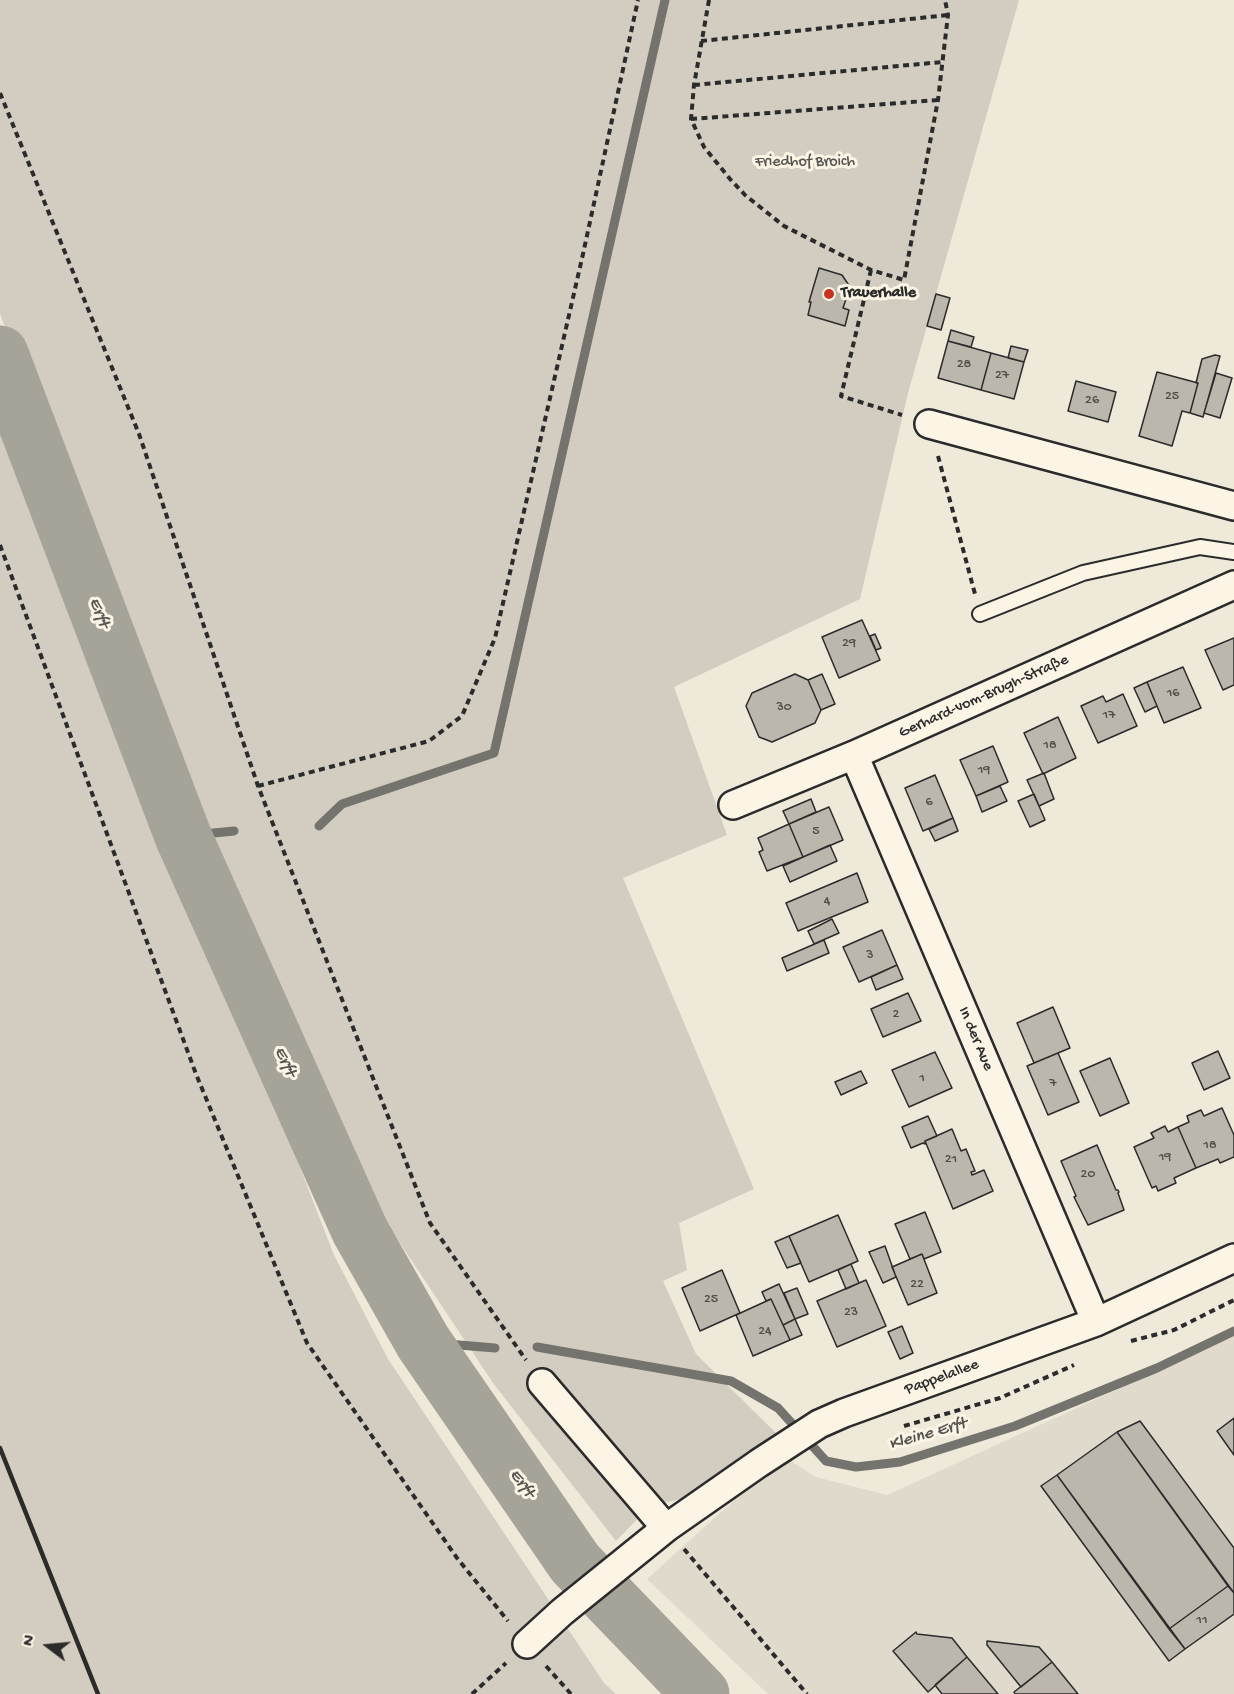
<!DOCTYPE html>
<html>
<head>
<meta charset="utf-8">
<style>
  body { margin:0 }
  #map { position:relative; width:1234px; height:1694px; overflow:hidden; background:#efe9da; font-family:"Gochi Hand",sans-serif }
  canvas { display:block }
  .north { position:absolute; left:18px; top:1616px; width:60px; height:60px; -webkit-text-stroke:4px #fcf5e5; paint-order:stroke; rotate:286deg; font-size:16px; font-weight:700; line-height:24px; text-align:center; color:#2b2b2b }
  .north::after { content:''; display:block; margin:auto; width:21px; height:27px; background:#2b2b2b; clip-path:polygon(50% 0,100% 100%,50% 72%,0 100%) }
</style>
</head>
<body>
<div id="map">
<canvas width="1234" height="1694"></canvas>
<div class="north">N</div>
</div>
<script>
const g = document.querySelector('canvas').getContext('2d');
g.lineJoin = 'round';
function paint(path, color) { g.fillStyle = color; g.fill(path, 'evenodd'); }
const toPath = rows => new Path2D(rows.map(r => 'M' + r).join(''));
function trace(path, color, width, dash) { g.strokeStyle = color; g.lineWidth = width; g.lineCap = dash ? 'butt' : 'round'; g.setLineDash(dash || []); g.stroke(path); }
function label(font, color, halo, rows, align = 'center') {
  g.font = font + ' "Gochi Hand",sans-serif'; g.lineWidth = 6; g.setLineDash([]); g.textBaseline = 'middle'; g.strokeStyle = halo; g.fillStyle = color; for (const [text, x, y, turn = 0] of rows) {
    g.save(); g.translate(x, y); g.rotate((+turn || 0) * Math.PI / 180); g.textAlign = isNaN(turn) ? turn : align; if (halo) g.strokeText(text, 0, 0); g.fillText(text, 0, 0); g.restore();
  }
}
const built = toPath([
  [1234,1336,1234,1694,768,1694,647,1579,783,1456,816,1477,887,1495]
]);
const green = toPath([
  [0,0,1019,0,908,393,860,599,674,687,727,835,623,878,754,1189,679,1223,687,1270,663,1281,696,1354,777,1434,680,1499,650,1506,616,1541,493,1383,384,1219,182,809,112,622,81,524,0,314],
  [0,397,334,1255,388,1359,604,1683,616,1694,0,1694]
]);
const stream = toPath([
  [319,826,342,804,494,753,665,0],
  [183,836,234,831],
  [423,1342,495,1348],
  [537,1347,731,1381,778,1408,826,1461,856,1467,900,1462,1015,1426,1157,1368,1234,1331]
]);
const river = toPath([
  [0,354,183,836,360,1231,423,1342,575,1563,701,1694]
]);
const building = toPath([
  [819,268,842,275,850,287,843,308,849,310,845,326,808,315,811,302,809,302,819,268],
  [936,294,950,298,941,330,927,326,936,294],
  [951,330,974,337,971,347,948,341,951,330],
  [948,341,991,353,981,390,938,378,948,341],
  [1011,346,1028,350,1024,362,1008,358,1011,346],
  [991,353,1024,362,1014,399,981,390,991,353],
  [1215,355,1220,356,1203,417,1190,413,1198,383,1196,383,1202,359,1215,355],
  [1157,372,1198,383,1190,413,1182,411,1172,446,1139,436,1157,372],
  [1216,373,1232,378,1220,418,1204,413,1216,373],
  [1076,381,1116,392,1108,422,1068,411,1076,381],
  [862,620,880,660,839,678,822,637,862,620],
  [875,634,881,648,876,650,870,636,875,634],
  [1234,638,1234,685,1223,690,1205,650,1234,638],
  [1183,667,1201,708,1164,723,1147,682,1183,667],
  [795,674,808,680,821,710,815,723,772,742,759,737,746,706,752,693,795,674],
  [822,674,835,704,821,710,808,680,822,674],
  [1147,682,1157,706,1145,712,1134,688,1147,682],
  [1123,694,1137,726,1098,743,1081,706,1103,696,1106,702,1123,694],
  [1058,717,1076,758,1043,774,1024,733,1058,717],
  [993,746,1008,782,976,796,960,760,993,746],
  [1044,773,1054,799,1039,806,1027,780,1044,773],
  [935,775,953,818,923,831,905,788,935,775],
  [1000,786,1007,801,982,812,976,796,1000,786],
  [1034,794,1045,820,1030,827,1018,801,1034,794],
  [811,799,816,812,789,824,783,811,811,799],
  [829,807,843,840,803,857,789,824,829,807],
  [953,818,958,831,935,841,929,829,953,818],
  [789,824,803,857,767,871,759,852,763,850,758,838,789,824],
  [830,845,837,861,790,882,783,866,830,845],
  [857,873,868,902,798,931,786,903,857,873],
  [832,919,839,933,814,944,808,931,832,919],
  [882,930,897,965,859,982,843,947,882,930],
  [824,940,829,953,787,971,782,958,824,940],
  [897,965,903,979,876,990,871,977,897,965],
  [908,993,921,1021,883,1037,871,1009,908,993],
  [1053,1007,1070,1048,1034,1063,1017,1023,1053,1007],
  [1218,1051,1230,1078,1204,1090,1192,1063,1218,1051],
  [935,1052,952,1088,909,1107,892,1070,935,1052],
  [1058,1053,1079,1102,1048,1115,1027,1066,1058,1053],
  [1110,1058,1129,1103,1100,1116,1080,1071,1110,1058],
  [861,1071,867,1083,841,1095,835,1082,861,1071],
  [1222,1108,1234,1135,1234,1157,1220,1163,1218,1159,1196,1168,1178,1127,1189,1122,1187,1116,1201,1110,1204,1116,1222,1108],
  [928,1116,937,1136,925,1141,925,1144,923,1143,911,1148,902,1127,928,1116],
  [1165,1126,1168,1132,1178,1127,1196,1168,1174,1178,1176,1183,1158,1191,1156,1186,1152,1188,1134,1147,1154,1138,1151,1133,1165,1126],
  [952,1129,961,1151,966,1149,975,1171,971,1172,972,1175,984,1170,993,1191,953,1209,925,1141,952,1129],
  [1097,1145,1116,1190,1118,1190,1119,1192,1118,1193,1124,1210,1088,1225,1074,1197,1076,1196,1061,1161,1097,1145],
  [925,1212,941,1252,924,1259,922,1254,910,1259,895,1224,925,1212],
  [838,1215,858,1261,809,1282,789,1236,838,1215],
  [789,1236,801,1263,787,1268,775,1242,789,1236],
  [885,1246,896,1277,883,1283,869,1252,885,1246],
  [922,1254,937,1293,908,1305,892,1267,922,1254],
  [851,1264,859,1283,846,1289,838,1270,851,1264],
  [722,1270,740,1313,700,1331,682,1288,722,1270],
  [866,1280,886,1326,837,1347,817,1301,866,1280],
  [779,1284,795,1319,783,1325,771,1299,766,1301,762,1292,779,1284],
  [797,1288,808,1314,795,1319,784,1293,797,1288],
  [771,1299,790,1340,753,1356,736,1315,771,1299],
  [795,1319,802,1335,790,1340,783,1325,795,1319],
  [902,1326,913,1353,900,1359,888,1332,902,1326],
  [1234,1418,1234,1455,1217,1431,1234,1418],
  [1140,1421,1234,1548,1234,1593,1117,1432,1140,1421],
  [1117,1432,1228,1586,1169,1629,1057,1475,1117,1432],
  [1057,1475,1185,1649,1169,1661,1041,1486,1057,1475],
  [1228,1586,1234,1593,1234,1614,1185,1649,1169,1629,1228,1586],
  [916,1632,917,1634,952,1638,967,1657,928,1692,893,1651,916,1632],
  [987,1641,1039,1647,1052,1662,1021,1687,987,1645,987,1641],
  [967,1657,998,1694,942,1694,935,1685,967,1657],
  [1052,1662,1078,1694,1015,1694,1014,1692,1052,1662]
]);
const path = toPath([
  [709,0,694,85,691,119,704,147,730,179,745,195,784,226,871,270,904,280,938,100,948,15,945,0],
  [701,41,948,15],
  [694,85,942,62],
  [0,93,139,434,258,786,430,1223,526,1360],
  [691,119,938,100],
  [871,270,841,396,902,415],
  [938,456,975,594],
  [0,545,196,1074,307,1343,457,1558,508,1621],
  [258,786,429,741,462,716,495,638,583,254,638,0],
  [1131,1341,1174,1330,1234,1300],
  [904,1426,1000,1398,1074,1365],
  [684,1549,807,1694],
  [546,1666,571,1694],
  [472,1694,506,1663]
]);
const service = toPath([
  [980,614,1083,573,1200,547,1234,552]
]);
const minor = toPath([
  [929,424,1234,506],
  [854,755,1096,1322],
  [733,805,854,755,1234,585],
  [542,1383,666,1528],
  [527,1644,562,1612,666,1528,759,1463,819,1424,844,1413,1096,1322,1234,1258]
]);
const rail = toPath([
  [0,1448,98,1694]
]);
const markers = [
  [829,294,6,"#c8321e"]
];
const numberNames = [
  ["28",964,365],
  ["27",1002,376],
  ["25",1172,397],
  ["26",1092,401],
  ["29",849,644],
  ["16",1173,694],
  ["30",784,708],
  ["17",1109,716],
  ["18",1050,746],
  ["19",984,771],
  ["6",929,803],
  ["5",816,832],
  ["4",827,902],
  ["3",870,956],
  ["2",896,1015],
  ["1",922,1079],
  ["7",1053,1084],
  ["18",1210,1146],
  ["19",1165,1158],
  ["21",951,1160],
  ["20",1088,1175],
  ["22",917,1285],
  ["25",711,1300],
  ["23",851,1313],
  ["24",765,1332],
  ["11",1202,1621]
];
const parkNames = [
  ["Friedhof Broich",805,163]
];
const poiNames = [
  ["Trauerhalle",841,294]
];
const streetNames = [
  ["Gerhard-vom-Brugh-Straße",984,697,-24],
  ["In der Aue",975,1039,67],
  ["Pappelallee",942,1378,-20]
];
const waterNames = [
  ["Erft",98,613,69],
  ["Erft",284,1062,66],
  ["Kleine Erft",928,1435,-16],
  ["Erft",521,1484,55]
];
paint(built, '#e0dacc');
paint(green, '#d2cdc0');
trace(stream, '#75736d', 9);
trace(river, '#a6a399', 57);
paint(building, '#bcb7ac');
trace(building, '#2b2b2b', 1.5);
trace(service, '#2b2b2b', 18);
trace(minor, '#2b2b2b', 32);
trace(path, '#2b2b2b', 4, [6, 4.5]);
trace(service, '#fcf5e5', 14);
trace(minor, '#fcf5e5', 27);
trace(rail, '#2b2b2b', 4.5);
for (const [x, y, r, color] of markers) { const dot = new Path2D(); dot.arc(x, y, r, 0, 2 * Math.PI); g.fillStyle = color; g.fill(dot); trace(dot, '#fcf5e5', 2); }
label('14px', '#4f4e4b', null, numberNames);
label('16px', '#555450', '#fcf5e5', parkNames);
label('bold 16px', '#2b2b2b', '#fcf5e5', poiNames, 'left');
label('16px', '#2b2b2b', '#fcf5e5', streetNames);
label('italic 18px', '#565552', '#fcf5e5', waterNames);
</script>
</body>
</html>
